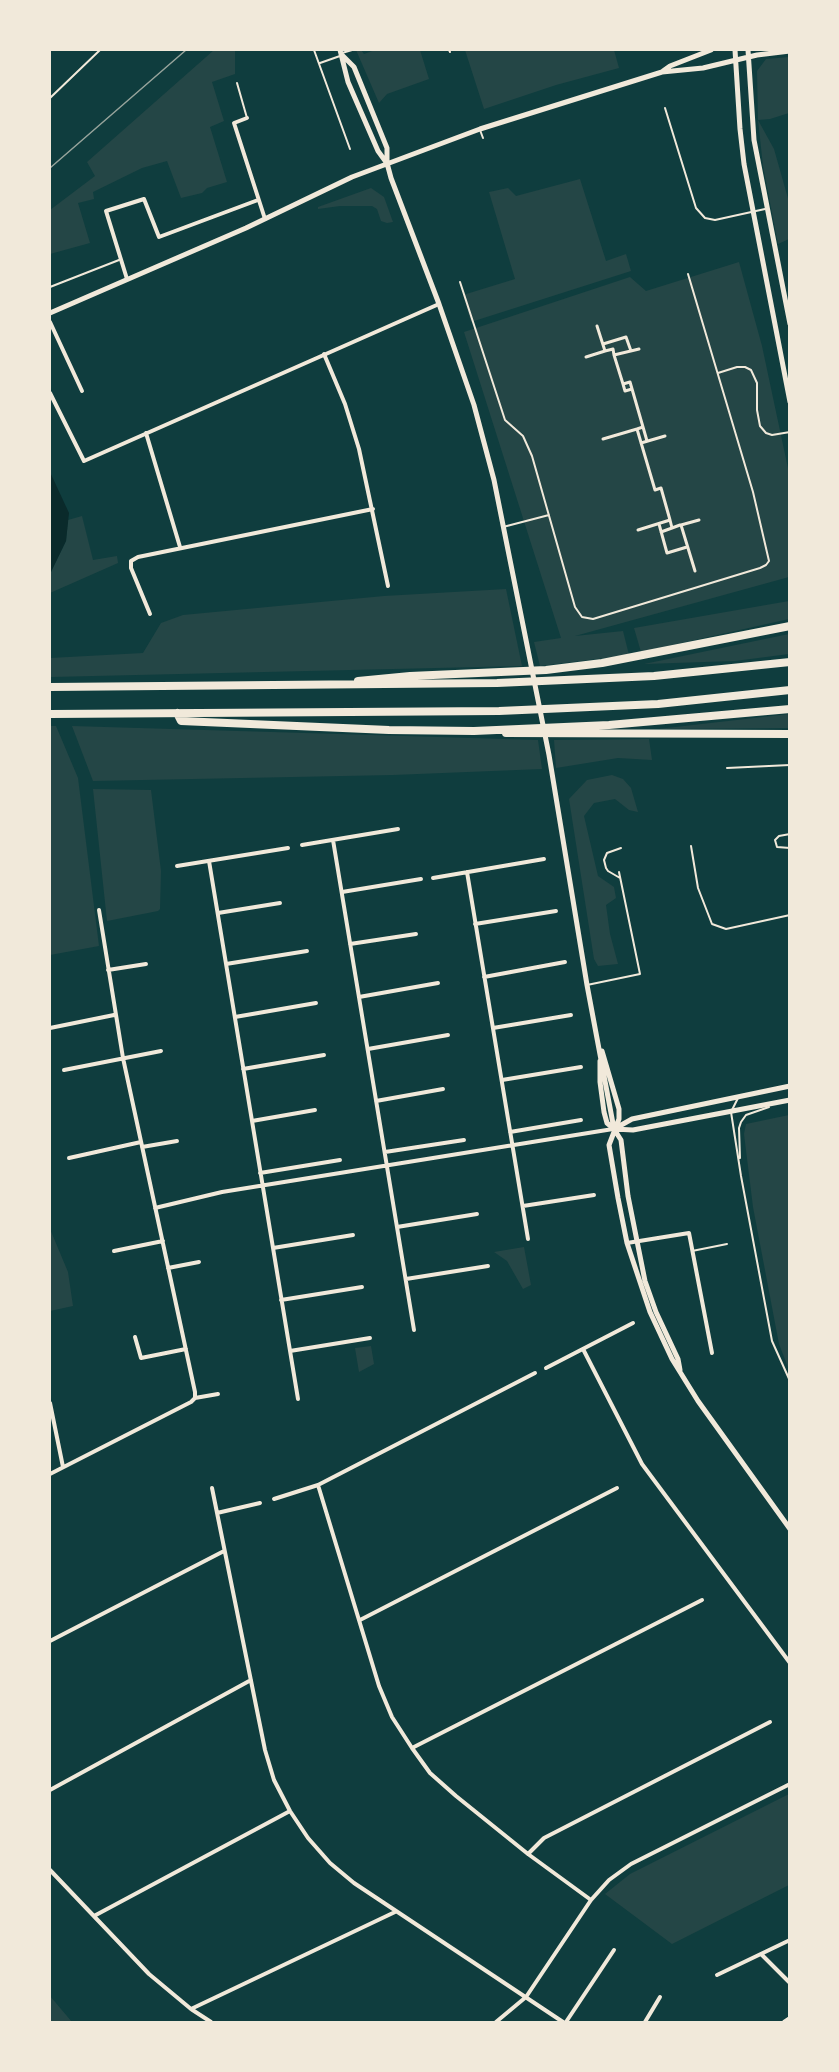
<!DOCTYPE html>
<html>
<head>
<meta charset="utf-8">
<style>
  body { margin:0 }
  #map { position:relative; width:839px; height:2072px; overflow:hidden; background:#0f3d3e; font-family:Inter,sans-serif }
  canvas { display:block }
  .frame { position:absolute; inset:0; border:51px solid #f1e9da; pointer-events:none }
</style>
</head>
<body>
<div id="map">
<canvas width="839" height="2072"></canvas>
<div class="frame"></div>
</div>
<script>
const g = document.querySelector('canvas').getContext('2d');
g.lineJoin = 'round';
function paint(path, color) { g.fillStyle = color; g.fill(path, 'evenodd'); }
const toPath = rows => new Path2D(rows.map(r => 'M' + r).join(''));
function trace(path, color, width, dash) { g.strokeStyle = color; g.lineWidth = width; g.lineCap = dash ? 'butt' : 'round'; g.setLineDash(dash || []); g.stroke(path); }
const green = toPath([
  [214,50,235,50,235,74,212,82,224,121,210,127,227,182,207,188,202,193,181,198,167,161,142,168,93,192,94,199,78,203,90,243,50,254,50,210,95,176,87,162],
  [356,50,361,50,364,54,375,50,420,50,429,79,387,94,379,103],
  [465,50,614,50,619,68,556,85,484,109],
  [789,57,789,113,770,119,758,120,774,149,789,202,789,239,778,244,763,166,758,120,757,71,766,59],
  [580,179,606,261,626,254,631,271,471,322,463,295,515,279,489,192,508,188,516,196],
  [371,188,384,197,393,222,387,223,381,221,377,209,372,206,340,206,318,209,318,207],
  [739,262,762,346,789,473,789,577,575,636,623,631,629,655,540,666,534,642,561,638,464,332,630,277,646,291],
  [82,516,93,560,117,556,118,563,50,593,50,574,66,541,68,520],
  [506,589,522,666,51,677,50,674,50,658,143,653,161,623,183,615,384,596],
  [789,601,789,619,641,652,634,628],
  [789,634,789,654,735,661,644,664],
  [789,714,789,728,658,729],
  [50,726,56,726,78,778,99,946,50,955],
  [72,726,538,740,542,769,393,775,93,781],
  [649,739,652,760,618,758,556,768,554,740],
  [612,775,623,779,631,788,638,812,629,810,615,799,594,803,584,816,598,876,614,887,616,898,606,905,610,934,618,964,598,966,594,959,569,799,587,780],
  [93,789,151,790,161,871,160,909,158,911,107,921],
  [789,1115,790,1115,789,1370,779,1344,753,1207,744,1134,746,1124],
  [50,1229,68,1272,73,1306,50,1311],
  [524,1247,531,1285,523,1289,507,1261,494,1252],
  [371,1346,374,1364,359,1372,355,1348],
  [789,1794,789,1885,672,1944,605,1894,630,1874],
  [50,1996,72,2022,50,2022]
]);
const water = toPath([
  [50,472,69,513,66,541,50,574]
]);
const service = toPath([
  [314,50,350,149],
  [449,50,450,52],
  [342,53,352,50],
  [320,63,340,56],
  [237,83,247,118],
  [50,98,100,50],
  [665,108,696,208,705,218,715,220,765,209],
  [480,130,483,138],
  [460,282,505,420,523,436,532,456,575,607,582,617,593,619,760,568,766,565,769,561,753,492,688,274],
  [50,287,119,260],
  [718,373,737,367,745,367,751,370,757,383,757,410,760,426,766,433,772,435,790,432],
  [503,527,549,515],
  [727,768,790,765],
  [790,834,779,836,775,840,777,847,790,848],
  [691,846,698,888,712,924,726,929,790,915],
  [620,878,608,871,606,868,604,860,607,853,621,848],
  [587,985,640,974,619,872],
  [738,1098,731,1112,741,1176,772,1341,790,1381],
  [740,1158,739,1128,741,1122,746,1115,769,1107],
  [692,1251,727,1244]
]);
const pedestrian = toPath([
  [603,344,626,337,631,351],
  [605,351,613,349,614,355],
  [586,357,605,351,597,326],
  [623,384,625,391,632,389],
  [643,427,647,441],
  [603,439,637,429],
  [641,443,665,436],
  [670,520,672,528,680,525],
  [659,524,667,553,687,547],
  [638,530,670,520,661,488,655,490,637,429,643,427,630,382,623,384,614,355,639,349],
  [661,532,672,528],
  [695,571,681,525,699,520]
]);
const minor = toPath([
  [247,118,234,123,265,219],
  [127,279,106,211,144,199,159,237,258,200],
  [50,322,82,391],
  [324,354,345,404,359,449,388,586],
  [50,393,84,461,439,304],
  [146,433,180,547],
  [150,614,131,568,131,561,138,557,373,509],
  [333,840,414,1330],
  [302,845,398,829],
  [209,861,298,1399],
  [177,866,288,848],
  [467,872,528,1239],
  [433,878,544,859],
  [342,892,421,879],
  [99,910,123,1058,195,1392,195,1398],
  [218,913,280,903],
  [475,924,556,911],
  [350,944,416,934],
  [226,964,307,951],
  [108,970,146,964],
  [484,977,565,962],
  [359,997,438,983],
  [235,1017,316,1003],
  [50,1028,114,1015],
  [493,1028,571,1015],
  [368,1049,448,1035],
  [243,1069,324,1055],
  [64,1070,161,1051],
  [502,1080,581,1067],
  [376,1101,443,1089],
  [252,1121,315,1110],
  [510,1132,581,1120],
  [142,1147,177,1141],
  [385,1152,464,1140],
  [69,1158,141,1142],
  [260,1173,340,1160],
  [523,1206,594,1195],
  [155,1208,222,1192,613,1129],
  [397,1227,477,1214],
  [627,1243,689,1233,712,1353],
  [273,1248,353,1235],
  [114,1251,163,1241],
  [168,1268,199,1262],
  [406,1279,488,1266],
  [281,1300,362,1287],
  [135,1337,141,1358,186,1349],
  [583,1349,642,1464,790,1663],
  [290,1351,370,1338],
  [546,1368,633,1323],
  [195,1398,218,1394],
  [50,1403,63,1467],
  [50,1474,191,1402,195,1398],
  [318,1485,379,1686,392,1717,412,1748,430,1773,456,1796,528,1854,591,1900],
  [212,1488,265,1750,274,1780,290,1811,308,1838,330,1863,354,1883,563,2022],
  [274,1499,318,1485,535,1373],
  [217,1513,260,1503],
  [360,1620,617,1488],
  [50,1641,224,1551],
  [412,1748,702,1600],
  [50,1790,251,1680],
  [528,1854,544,1838,770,1722],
  [50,1870,149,1974,191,2009,211,2022],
  [94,1916,290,1811],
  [761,1954,790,1983],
  [717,1975,790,1940],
  [191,2009,395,1912],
  [496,2022,526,1997,591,1900,609,1880,631,1864,790,1784],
  [566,2022,614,1950],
  [645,2022,660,1997],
  [784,2022,790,2018]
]);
const tertiary = toPath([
  [340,50,348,82,378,151,386,162],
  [735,50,740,129,744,164,790,402],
  [748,50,754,140,790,324],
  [342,55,354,67,387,148,387,163,391,178,439,304,474,405,494,480,549,755,587,985,614,1129],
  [663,71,670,66,711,50],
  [50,313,246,228,352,177,480,129,662,72,703,68,757,55,790,51],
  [602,1051,619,1109,619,1119,609,1145,618,1198,627,1243,650,1312,672,1359,698,1401,790,1529],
  [600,1061,600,1082,604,1112,607,1123,614,1129,621,1140,628,1196,645,1281,656,1312,678,1359,680,1370],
  [616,1128,632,1119,790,1086],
  [614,1129,633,1130,790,1100]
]);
const motorway = toPath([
  [358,681,410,676,546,670,602,663,790,626],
  [50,687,497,683,654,676,790,662],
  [177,713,181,721,389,730,474,731,609,725,790,709],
  [50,714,499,711,658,704,790,690],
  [506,733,790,734]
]);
const tram = toPath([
  [50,168,186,50]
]);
paint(green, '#244646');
paint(water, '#0a2a2b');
trace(service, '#f1e9da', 2);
trace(pedestrian, '#f1e9da', 3);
trace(minor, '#f1e9da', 4);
trace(tertiary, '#f1e9da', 5);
trace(motorway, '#f1e9da', 8);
trace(tram, '#97a49c', 1.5);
</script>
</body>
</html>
